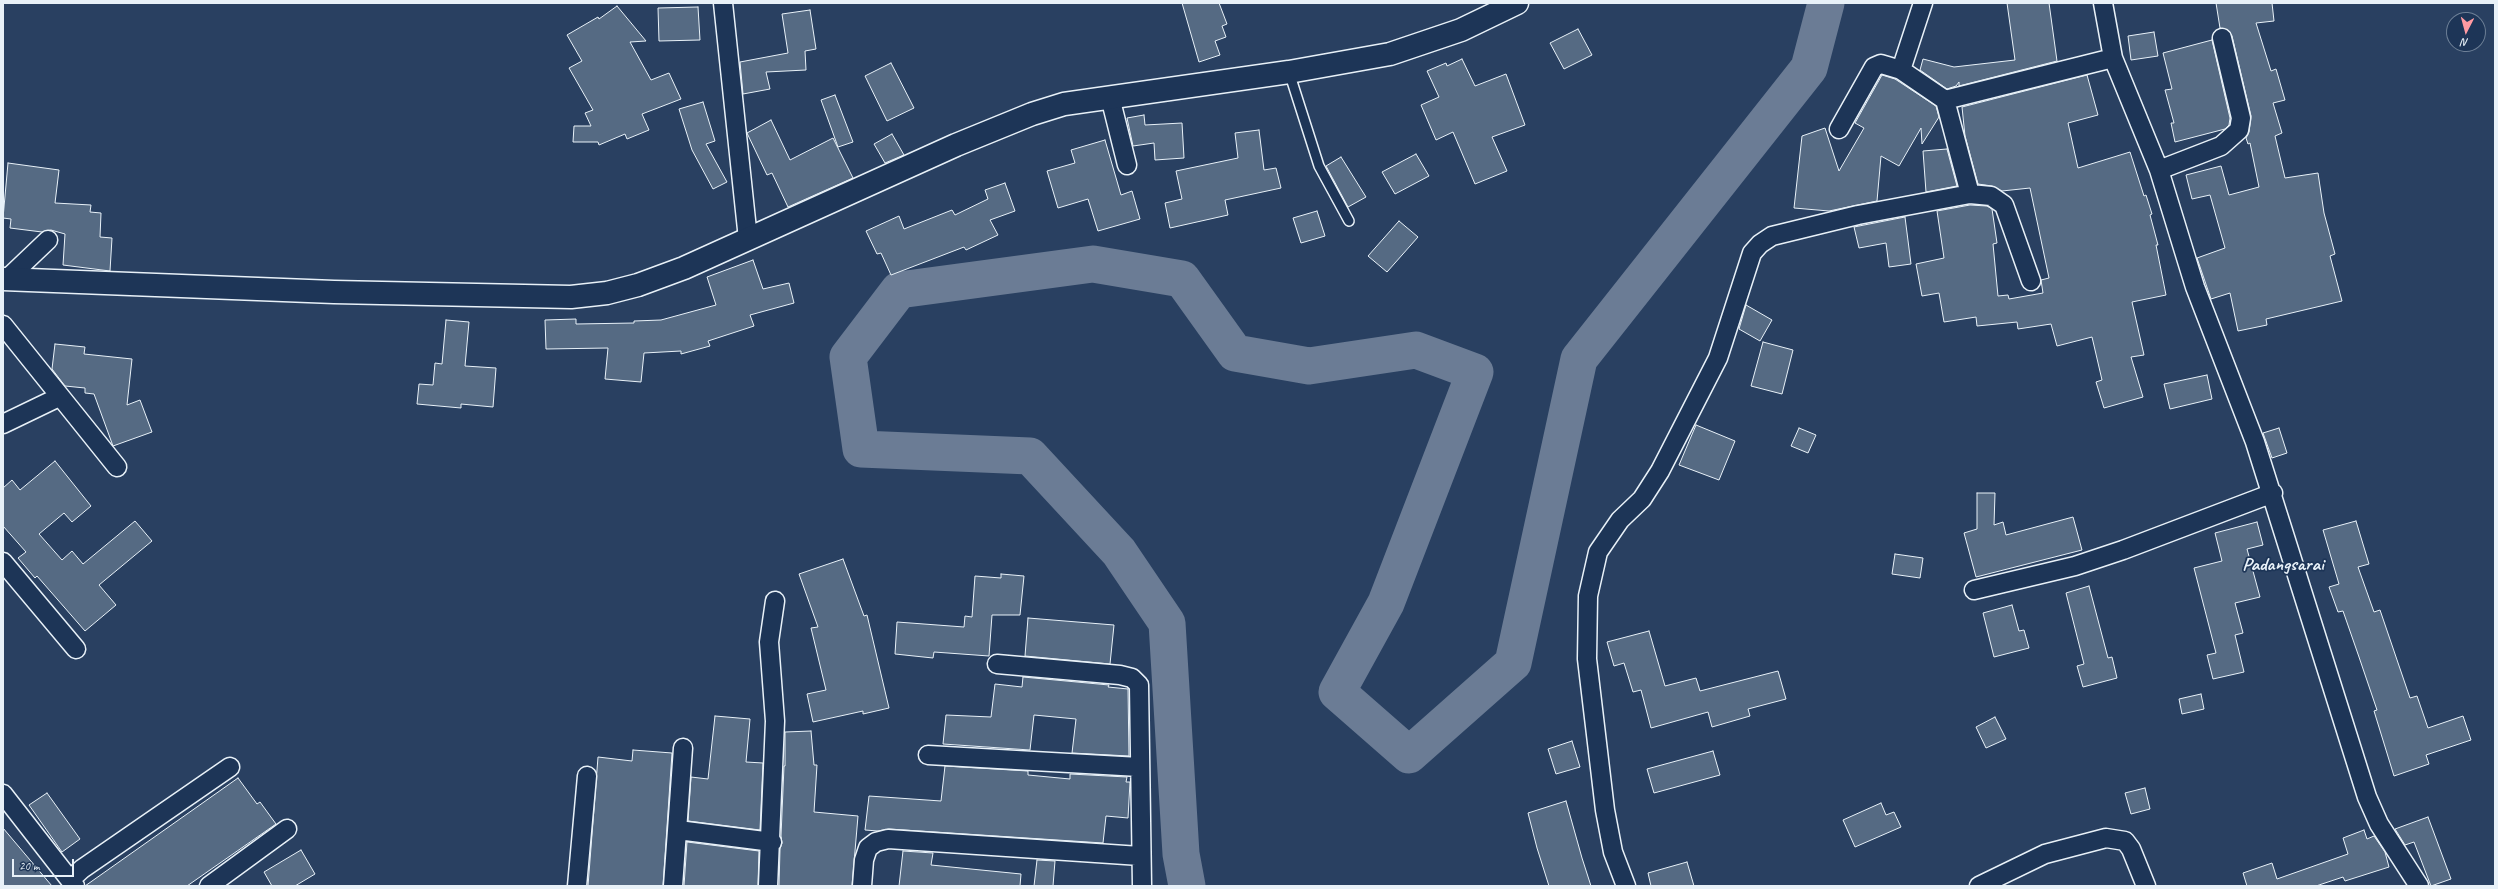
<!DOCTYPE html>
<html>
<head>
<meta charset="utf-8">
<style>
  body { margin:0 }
  #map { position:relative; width:2498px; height:889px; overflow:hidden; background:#294061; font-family:Caveat,sans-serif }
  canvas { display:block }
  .frame { position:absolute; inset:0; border:4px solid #e8f1f8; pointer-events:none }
  .north { position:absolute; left:2446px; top:12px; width:40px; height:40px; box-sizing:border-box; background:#1d3557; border:1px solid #6e8097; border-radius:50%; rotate:186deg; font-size:11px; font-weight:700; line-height:16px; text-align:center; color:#e8f1f8 }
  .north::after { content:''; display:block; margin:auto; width:14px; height:18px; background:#ff9aa2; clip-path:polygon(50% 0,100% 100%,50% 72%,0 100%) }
  .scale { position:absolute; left:12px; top:859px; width:62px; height:18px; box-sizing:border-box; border:2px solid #e8f1f8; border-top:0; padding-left:5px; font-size:12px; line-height:14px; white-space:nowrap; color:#e8f1f8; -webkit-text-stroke:3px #1d3557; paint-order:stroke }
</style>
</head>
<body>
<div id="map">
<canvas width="2498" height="889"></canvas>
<div class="frame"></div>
<div class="north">N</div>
<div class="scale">20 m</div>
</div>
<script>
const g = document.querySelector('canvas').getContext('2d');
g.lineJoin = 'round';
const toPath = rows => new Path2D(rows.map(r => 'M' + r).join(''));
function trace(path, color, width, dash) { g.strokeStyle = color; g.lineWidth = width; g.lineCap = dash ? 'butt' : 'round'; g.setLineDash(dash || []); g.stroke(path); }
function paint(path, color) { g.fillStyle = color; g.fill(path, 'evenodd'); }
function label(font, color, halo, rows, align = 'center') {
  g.font = font + ' Caveat,sans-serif'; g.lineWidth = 3.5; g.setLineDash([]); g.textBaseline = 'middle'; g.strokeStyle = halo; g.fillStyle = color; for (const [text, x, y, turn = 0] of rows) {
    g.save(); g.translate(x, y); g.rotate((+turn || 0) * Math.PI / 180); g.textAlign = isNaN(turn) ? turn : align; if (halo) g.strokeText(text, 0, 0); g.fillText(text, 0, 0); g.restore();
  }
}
const river = toPath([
  [1187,886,1181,854,1167,623,1119,552,1030,456,861,449,848,357,899,290,1093,264,1182,279,1235,353,1309,366,1416,350,1475,372,1386,603,1337,692,1409,755,1513,663,1579,359,1809,68,1826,3]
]);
const building = toPath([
  [1182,3,1219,3,1227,24,1222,26,1226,37,1215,41,1220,55,1199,62,1182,3],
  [2007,3,2049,3,2057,61,1959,86,1959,82,1956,86,1947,89,1920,70,1923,59,1954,67,2015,60,2007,3],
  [2216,3,2272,3,2274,21,2256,23,2271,71,2276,69,2285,100,2273,103,2282,133,2275,136,2285,178,2318,173,2324,213,2335,254,2330,256,2342,301,2266,319,2267,325,2238,331,2230,293,2211,299,2197,258,2225,248,2210,195,2192,199,2186,175,2221,166,2229,195,2259,187,2250,143,2248,144,2246,138,2249,132,2251,116,2232,36,2229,31,2220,28,2216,3],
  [617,6,646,41,630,42,651,80,669,73,681,99,642,114,649,130,627,139,625,134,599,145,598,142,573,142,574,126,591,126,585,113,593,110,569,68,582,61,567,35,598,17,599,19,617,6],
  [698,7,700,40,659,41,658,8,698,7],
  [810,10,816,49,805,51,806,70,766,72,770,89,743,94,740,62,788,53,782,14,810,10],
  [1578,29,1592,55,1564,69,1550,43,1578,29],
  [2154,32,2158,56,2131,60,2128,36,2154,32],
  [2212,40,2230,118,2229,125,2225,129,2175,142,2171,123,2174,123,2165,90,2172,89,2163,53,2212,40],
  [1462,59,1475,86,1506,74,1525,125,1492,137,1507,171,1475,184,1453,132,1436,140,1421,105,1439,97,1427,71,1446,63,1447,66,1462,59],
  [891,63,914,108,887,121,865,76,891,63],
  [1882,75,1895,79,1936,106,1939,117,1922,144,1921,128,1899,166,1881,156,1877,201,1829,211,1794,208,1802,136,1825,128,1839,171,1864,128,1855,123,1882,75],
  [2087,75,2098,115,2068,123,2078,168,2130,152,2144,196,2146,195,2152,214,2150,215,2158,245,2156,245,2166,295,2132,302,2144,355,2131,357,2143,397,2104,408,2096,382,2102,380,2092,337,2057,346,2051,324,2018,329,2017,322,1977,326,1976,317,1944,322,1939,293,1922,296,1916,264,1944,258,1937,211,1970,205,1987,206,1992,209,1997,243,1993,244,1998,296,2008,295,2009,299,2043,293,2041,280,2049,278,2030,188,2002,191,1992,186,1978,184,1965,136,1962,107,2087,75],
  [835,95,853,142,838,147,821,100,835,95],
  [703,102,715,141,706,144,727,182,713,189,692,150,679,109,703,102],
  [1144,115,1145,125,1182,123,1184,158,1155,160,1154,143,1133,146,1127,118,1144,115],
  [771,120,790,160,833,138,853,178,788,207,772,173,767,175,747,133,771,120],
  [1259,130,1264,170,1276,168,1281,188,1225,200,1228,215,1170,228,1165,203,1182,199,1176,171,1238,158,1235,133,1259,130],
  [892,134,904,155,885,163,874,144,892,134],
  [1105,140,1121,195,1132,191,1140,219,1098,231,1088,199,1058,208,1047,171,1075,163,1071,150,1105,140],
  [1947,149,1957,186,1926,192,1923,151,1947,149],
  [1416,154,1429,176,1395,194,1382,172,1416,154],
  [1341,157,1366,197,1348,207,1326,166,1341,157],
  [8,163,59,170,55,203,91,205,90,212,101,213,100,237,112,238,110,271,63,265,65,234,51,230,42,232,10,228,11,219,3,218,8,163],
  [1005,183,1015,211,990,220,998,235,966,250,964,247,891,275,881,253,877,254,866,231,899,216,904,229,952,210,955,215,988,199,985,190,1005,183],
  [1317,211,1325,236,1301,243,1293,218,1317,211],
  [1905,217,1911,264,1889,267,1886,243,1859,248,1854,227,1905,217],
  [1399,221,1418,237,1387,272,1368,256,1399,221],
  [753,260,763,289,789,283,794,303,750,315,754,326,708,341,710,346,681,354,681,351,644,353,641,382,605,379,608,348,546,349,545,320,576,319,576,324,634,323,634,321,661,320,716,305,707,277,753,260],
  [1746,305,1772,320,1760,341,1739,329,1746,305],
  [446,320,469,322,465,366,496,368,493,407,461,404,461,408,417,404,419,384,433,385,435,363,442,364,446,320],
  [1763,342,1793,350,1782,394,1751,386,1763,342],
  [55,344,85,347,84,354,132,359,127,405,140,400,152,432,113,446,94,394,85,393,85,388,65,386,52,369,55,344],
  [2207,375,2212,399,2170,409,2164,384,2207,375],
  [1696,425,1735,441,1719,480,1679,465,1696,425],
  [1799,428,1816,435,1808,453,1791,446,1799,428],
  [2279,428,2287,453,2272,458,2263,433,2279,428],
  [55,461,91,506,72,522,64,513,39,534,62,560,72,551,83,564,135,521,152,541,99,585,116,605,85,631,37,576,35,578,18,558,26,552,3,526,3,488,12,480,20,490,55,461],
  [1977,493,1995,493,1994,525,2003,522,2006,535,2073,517,2082,550,1976,577,1964,533,1977,529,1977,493],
  [2356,521,2369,564,2358,567,2374,612,2380,610,2410,698,2417,696,2428,728,2463,716,2471,740,2426,755,2429,764,2394,776,2374,711,2377,710,2359,657,2343,611,2338,612,2329,587,2339,584,2323,530,2356,521],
  [2257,522,2263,545,2247,549,2260,597,2235,603,2243,633,2235,635,2244,672,2213,679,2207,655,2216,653,2194,568,2222,561,2215,533,2257,522],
  [1895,554,1923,558,1920,578,1892,574,1895,554],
  [843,559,864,616,867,615,889,708,863,714,863,711,813,722,807,694,826,690,811,628,818,627,799,574,843,559],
  [1001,574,1024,576,1020,615,992,615,989,656,934,652,933,658,895,654,897,622,964,627,965,616,972,617,975,576,1001,578,1001,574],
  [2089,586,2108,658,2112,657,2117,678,2083,687,2077,666,2084,664,2066,593,2089,586],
  [2012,605,2019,631,2024,630,2029,648,1994,657,1983,613,2012,605],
  [1028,618,1114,625,1110,664,1025,656,1028,618],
  [1649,631,1665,686,1696,678,1700,691,1778,671,1786,699,1748,709,1750,716,1712,727,1708,712,1651,728,1641,690,1633,692,1624,663,1614,666,1607,642,1649,631],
  [1023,677,1109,685,1108,687,1128,689,1129,756,1072,753,1076,719,1034,715,1030,750,943,744,946,715,991,717,995,684,1022,687,1023,677],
  [2201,694,2204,709,2182,714,2179,699,2201,694],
  [715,716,750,719,746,762,763,763,760,830,688,821,691,777,708,779,715,716],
  [1995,717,2006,739,1986,748,1976,727,1995,717],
  [811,731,814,765,817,765,814,812,858,816,852,886,779,886,780,849,782,843,781,836,784,766,785,766,785,732,811,731],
  [1572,741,1580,767,1556,774,1548,749,1572,741],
  [633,750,672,753,663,886,588,886,598,757,632,761,633,750],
  [1713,751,1720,775,1654,793,1647,769,1713,751],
  [945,766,1028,771,1028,775,1070,779,1070,774,1127,777,1126,782,1130,782,1128,818,1106,816,1103,843,889,829,878,831,865,830,869,796,941,801,945,766],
  [238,778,257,804,260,802,276,824,187,886,85,886,238,778],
  [2145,788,2150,809,2131,814,2125,793,2145,788],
  [47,793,80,839,62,852,29,805,47,793],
  [1566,801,1582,858,1591,886,1549,886,1537,848,1528,813,1566,801],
  [1881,803,1886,815,1894,812,1901,827,1855,847,1843,820,1881,803],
  [2428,817,2451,879,2431,886,2414,842,2405,845,2395,829,2428,817],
  [3,828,52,886,3,886,3,828],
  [2364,830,2367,839,2374,836,2385,852,2389,867,2345,881,2343,877,2316,886,2247,886,2243,873,2272,863,2277,879,2348,854,2343,838,2364,830],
  [687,842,759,851,758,886,684,886,687,842],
  [301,850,315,874,295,886,272,886,264,872,301,850],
  [903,851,933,853,931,865,1021,874,1020,886,899,886,903,851],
  [1037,860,1055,861,1053,886,1034,886,1037,860],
  [1687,862,1694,886,1651,886,1648,873,1687,862]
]);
const lane = toPath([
  [1289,72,1319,166,1349,221]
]);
const street = toPath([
  [723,3,748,239],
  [2103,3,2113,58,2159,170,2195,287,2255,442,2367,797,2379,824,2419,886],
  [1901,70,1923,3],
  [1110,97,1127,165],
  [1839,129,1874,67,1881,64,1901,70,1945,100,2113,58],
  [2159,170,2221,146,2239,130,2241,118,2222,38],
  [1970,194,1991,196,2004,205,2031,281],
  [7,279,48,240],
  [3,325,117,467],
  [3,424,59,397],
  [3,562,76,649],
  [1974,590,2075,566,2123,550,2273,493],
  [997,664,1120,675,1132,678,1139,685,1142,886],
  [928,755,1139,767],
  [3,794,70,880],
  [678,830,772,842],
  [75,886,70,880,82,869,230,767],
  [209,886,287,829],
  [577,886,587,776],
  [673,886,683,748],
  [768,886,775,721,769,642,775,601],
  [862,886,864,860,868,848,876,842,888,839,1140,856],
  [1626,886,1613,852,1605,810,1587,659,1588,596,1598,552,1620,520,1642,499,1660,471,1718,358,1752,253,1760,244,1772,236,1858,215,1970,194,1945,100],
  [1979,886,2045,854,2106,838,2125,841,2131,849,2146,886]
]);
const secondary = toPath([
  [3,279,334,292,571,297,607,293,638,285,684,268,956,145,1032,114,1064,104,1289,72,1390,54,1461,30,1517,3]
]);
const quarterNames = [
  ["Padangsarai",2283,565]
];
trace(river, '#6b7c95', 37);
paint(building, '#556a83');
trace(building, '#e8f1f8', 1);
trace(lane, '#e8f1f8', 12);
trace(street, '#e8f1f8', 21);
trace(secondary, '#e8f1f8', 25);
trace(lane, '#1d3557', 9);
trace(street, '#1d3557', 18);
trace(secondary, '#1d3557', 22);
label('bold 19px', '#e8f1f8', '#1d3557', quarterNames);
</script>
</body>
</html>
